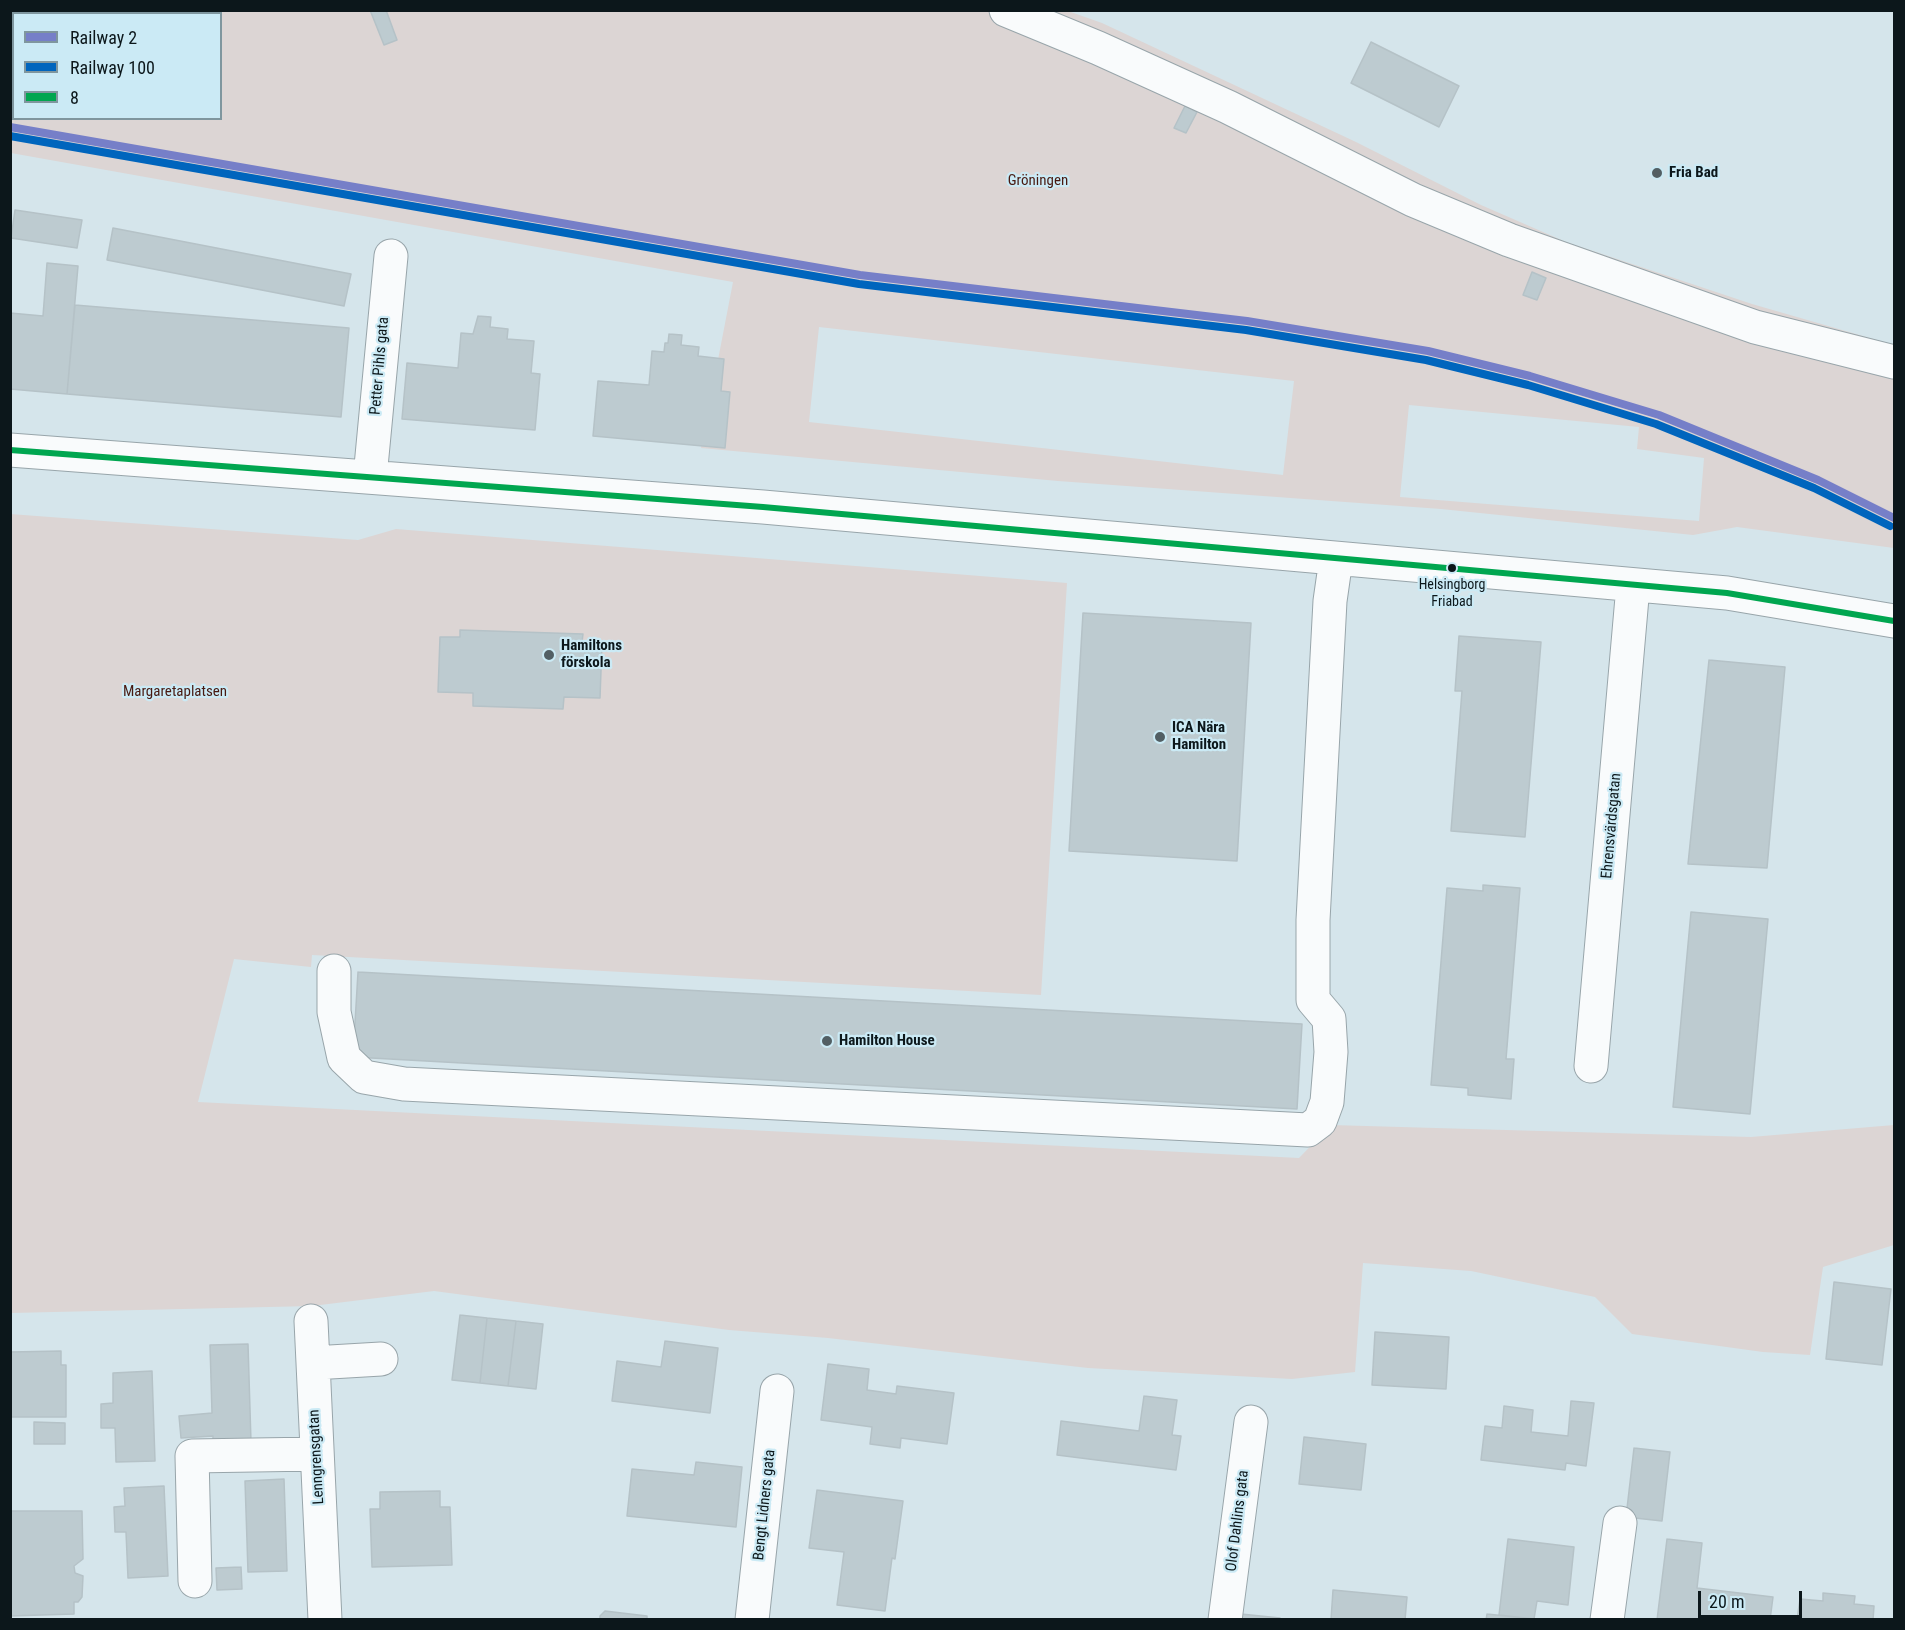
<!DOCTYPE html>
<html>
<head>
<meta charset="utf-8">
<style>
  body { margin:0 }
  #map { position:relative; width:1905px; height:1630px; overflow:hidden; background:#d5e5eb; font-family:"Roboto Condensed",sans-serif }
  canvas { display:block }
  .frame { position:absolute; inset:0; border:12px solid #0c171b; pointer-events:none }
  .legend { position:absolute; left:12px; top:12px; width:210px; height:108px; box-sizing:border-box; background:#cbeaf5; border:2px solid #7f969e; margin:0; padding:8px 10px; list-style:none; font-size:18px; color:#0c171b }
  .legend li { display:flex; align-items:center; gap:12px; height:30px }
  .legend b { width:30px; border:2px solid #7f969e }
  .scale { position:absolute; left:1698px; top:1591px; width:104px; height:27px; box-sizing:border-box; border:3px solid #0c171b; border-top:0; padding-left:8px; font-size:18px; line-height:21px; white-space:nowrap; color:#0c171b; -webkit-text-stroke:4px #cbeaf5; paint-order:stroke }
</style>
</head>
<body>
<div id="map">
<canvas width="1905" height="1630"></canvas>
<div class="frame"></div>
<ul class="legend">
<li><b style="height:8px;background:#767fc8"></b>Railway 2</li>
<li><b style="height:8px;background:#0065bd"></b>Railway 100</li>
<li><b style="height:8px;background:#00a650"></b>8</li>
</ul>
<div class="scale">20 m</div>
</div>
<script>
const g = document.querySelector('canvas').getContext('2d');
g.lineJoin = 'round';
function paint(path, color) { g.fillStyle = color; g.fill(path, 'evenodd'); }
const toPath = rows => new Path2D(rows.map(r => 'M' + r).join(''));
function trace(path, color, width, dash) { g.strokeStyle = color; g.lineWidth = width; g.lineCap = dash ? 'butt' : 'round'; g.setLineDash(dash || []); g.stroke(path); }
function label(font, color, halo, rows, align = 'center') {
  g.font = font + ' "Roboto Condensed",sans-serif'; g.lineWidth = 4.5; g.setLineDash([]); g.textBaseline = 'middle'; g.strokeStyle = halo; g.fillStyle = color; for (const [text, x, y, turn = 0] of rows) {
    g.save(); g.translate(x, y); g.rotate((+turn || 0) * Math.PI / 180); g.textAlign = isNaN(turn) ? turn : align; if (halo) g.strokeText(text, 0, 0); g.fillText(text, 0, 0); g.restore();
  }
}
const green = toPath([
  [10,11,1068,11,1102,23,1356,142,1481,205,1566,242,1752,304,1894,345,1894,548,1737,527,1693,535,1441,509,1058,481,701,448,733,282,11,153],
  [14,14,220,14,220,118,14,118],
  [819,327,1294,381,1283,475,809,422],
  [1409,405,1639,427,1637,449,1704,458,1699,521,1400,497],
  [10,514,358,540,396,529,1067,583,1041,995,312,955,311,967,234,959,198,1102,1299,1158,1331,1125,1751,1137,1894,1125,1894,1245,1823,1267,1810,1355,1763,1352,1632,1334,1595,1297,1471,1271,1363,1263,1355,1372,1292,1379,1088,1368,828,1338,729,1330,434,1291,312,1306,11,1313]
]);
const building = toPath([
  [370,10,386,10,397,40,384,45,370,10],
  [1371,42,1459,86,1439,127,1351,83,1371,42],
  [1185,106,1197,112,1186,133,1174,128,1185,106],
  [15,210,82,220,77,248,11,238,15,210],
  [113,228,351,274,344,306,107,260,113,228],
  [47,263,78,266,67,394,10,389,10,313,43,316,47,263],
  [1532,272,1546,278,1537,300,1523,295,1532,272],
  [75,305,349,328,341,417,67,394,75,305],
  [478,316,491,317,490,327,508,329,507,339,534,341,531,373,540,374,535,430,402,419,407,363,458,368,461,333,473,334,478,316],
  [669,334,682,335,681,345,699,347,698,356,724,359,721,391,730,392,725,448,593,436,598,381,649,385,652,351,664,352,665,343,668,343,669,334],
  [1083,613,1251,623,1237,861,1069,851,1083,613],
  [460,630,583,634,582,642,602,643,600,698,564,697,563,709,473,706,473,693,438,692,440,637,460,637,460,630],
  [1459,636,1541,642,1525,837,1451,831,1462,691,1455,691,1459,636],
  [1709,660,1785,667,1767,868,1688,864,1709,660],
  [1483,885,1520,888,1506,1059,1514,1059,1511,1099,1468,1095,1468,1088,1431,1085,1447,888,1483,891,1483,885],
  [1691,912,1768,919,1750,1114,1673,1107,1691,912],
  [358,972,1302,1024,1297,1109,353,1057,358,972],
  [1834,1282,1891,1289,1882,1365,1826,1359,1834,1282],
  [460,1315,487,1318,480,1383,452,1380,460,1315],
  [487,1318,516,1321,508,1386,480,1383,487,1318],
  [516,1321,543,1324,536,1389,508,1386,516,1321],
  [1375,1332,1449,1337,1446,1389,1372,1385,1375,1332],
  [665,1341,718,1348,710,1413,612,1401,617,1361,661,1367,665,1341],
  [248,1344,251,1442,213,1443,213,1436,181,1438,179,1416,212,1413,210,1345,248,1344],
  [61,1351,61,1365,66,1365,66,1417,10,1417,10,1352,61,1351],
  [828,1364,869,1369,867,1390,896,1394,897,1386,954,1393,947,1444,901,1438,900,1448,870,1444,872,1427,821,1420,828,1364],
  [152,1371,155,1461,116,1462,115,1428,101,1428,101,1404,113,1403,113,1373,152,1371],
  [1144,1396,1177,1400,1172,1435,1181,1436,1176,1470,1057,1455,1061,1421,1139,1431,1144,1396],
  [1571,1401,1594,1403,1586,1466,1566,1463,1565,1470,1481,1460,1485,1426,1502,1428,1504,1406,1533,1410,1531,1432,1568,1436,1571,1401],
  [34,1422,65,1423,65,1444,34,1444,34,1422],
  [1304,1437,1366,1444,1361,1490,1299,1484,1304,1437],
  [1634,1448,1670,1452,1662,1521,1626,1517,1634,1448],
  [696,1462,742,1467,736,1527,627,1516,632,1469,694,1475,696,1462],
  [284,1479,287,1571,248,1572,245,1481,284,1479],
  [164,1486,168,1576,128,1578,126,1532,115,1532,114,1507,125,1506,124,1488,164,1486],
  [817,1490,903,1501,895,1559,892,1558,885,1611,837,1605,844,1552,809,1548,817,1490],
  [440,1491,440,1507,450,1507,452,1565,372,1567,370,1509,380,1509,380,1492,440,1491],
  [10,1511,82,1511,83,1559,74,1566,75,1573,83,1576,82,1597,78,1602,74,1602,74,1614,10,1616,10,1511],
  [1508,1539,1574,1547,1568,1605,1537,1601,1534,1619,1499,1615,1508,1539],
  [1667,1539,1702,1543,1697,1588,1773,1597,1770,1620,1657,1620,1667,1539],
  [241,1567,242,1589,217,1590,216,1568,241,1567],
  [1333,1590,1407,1597,1405,1620,1331,1620,1333,1590],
  [1823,1593,1855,1596,1854,1604,1874,1606,1873,1620,1797,1620,1800,1599,1823,1601,1823,1593],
  [605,1611,647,1616,647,1620,600,1620,600,1616,605,1611],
  [1241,1614,1280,1618,1280,1620,1240,1620,1241,1614],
  [1487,1614,1534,1619,1534,1620,1486,1620,1487,1614]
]);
const minor = toPath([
  [1006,10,1098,48,1228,107,1413,200,1509,240,1755,327,1894,362],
  [10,450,763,507,1727,593,1894,621],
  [370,477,391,256],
  [334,971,334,1012,344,1058,364,1077,404,1084,1308,1130,1320,1121,1327,1102,1331,1052,1329,1019,1313,1000,1313,920,1330,601,1336,559],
  [1591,1066,1633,586],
  [311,1321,313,1363],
  [195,1581,192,1456,317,1454],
  [325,1620,313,1363,381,1359],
  [752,1620,777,1391],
  [1225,1620,1251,1422],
  [1607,1620,1620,1523]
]);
const bus1 = toPath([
  [10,450,763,507,1727,593,1894,621]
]);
const rail1 = toPath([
  [10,127,860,275,1247,321,1428,351,1530,376,1659,415,1818,480,1894,518]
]);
const rail2 = toPath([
  [10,136,859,284,1246,330,1426,360,1528,385,1656,424,1814,488,1890,526]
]);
const markers = [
  [1657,173,6,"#525f64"],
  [1452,568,5,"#0c171b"],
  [549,655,6,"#525f64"],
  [1160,737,6,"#525f64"],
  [827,1041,6,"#525f64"]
];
const busNames = [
  ["Helsingborg",1452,585],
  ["Friabad",1452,602]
];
const poiNames = [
  ["Fria Bad",1669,173],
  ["Hamiltons",561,646],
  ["förskola",561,663],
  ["ICA Nära",1172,728],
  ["Hamilton",1172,745],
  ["Hamilton House",839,1041]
];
const parkNames = [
  ["Gröningen",1038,181],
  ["Margaretaplatsen",175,692]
];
const streetNames = [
  ["Petter Pihls gata",380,366,-85],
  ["Ehrensvärdsgatan",1612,826,-85],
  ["Lenngrensgatan",317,1457,-93],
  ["Bengt Lidners gata",765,1505,-84],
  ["Olof Dahlins gata",1238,1521,-83]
];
paint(green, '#dcd5d4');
paint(building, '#bdcbd0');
trace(building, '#b5c2c7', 1.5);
trace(minor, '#98a5aa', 35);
trace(minor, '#f9fbfc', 33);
trace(bus1, '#00a650', 6);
trace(rail1, '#767fc8', 8);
trace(rail2, '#0065bd', 8);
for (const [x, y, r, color] of markers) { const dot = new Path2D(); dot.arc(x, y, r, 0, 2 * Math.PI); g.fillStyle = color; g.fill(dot); trace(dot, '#cbeaf5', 2); }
label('14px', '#0c171b', '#cbeaf5', busNames);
label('bold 15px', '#0c171b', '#cbeaf5', poiNames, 'left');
label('15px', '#481910', '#cbeaf5', parkNames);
label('15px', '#0c171b', '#cbeaf5', streetNames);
</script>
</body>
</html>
